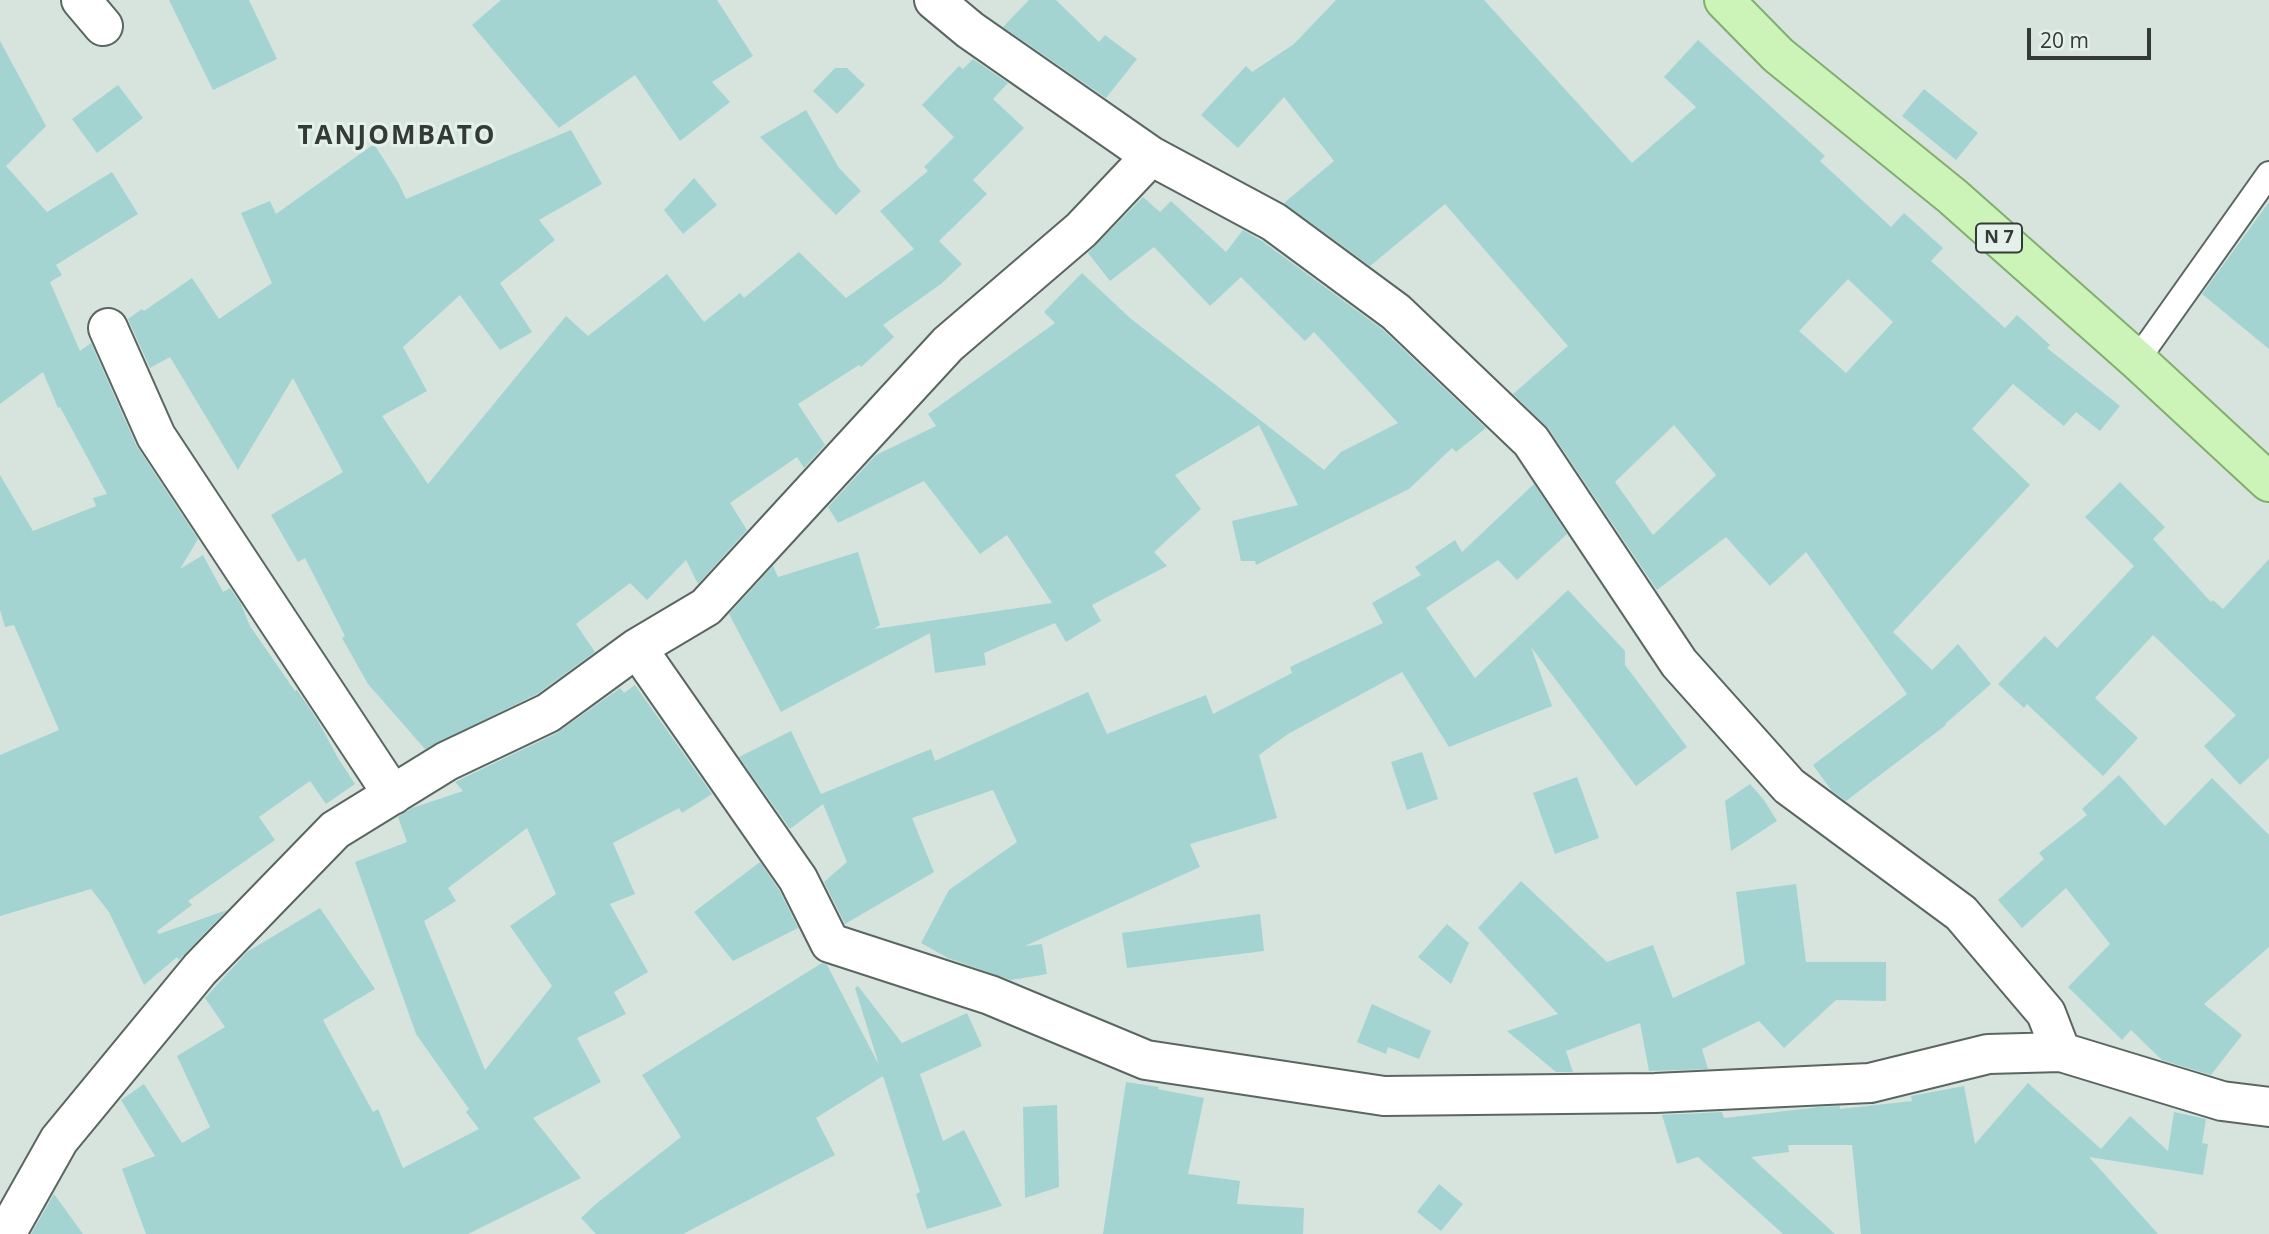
<!DOCTYPE html>
<html>
<head>
<meta charset="utf-8">
<style>
  body { margin:0 }
  #map { position:relative; width:2269px; height:1234px; overflow:hidden; background:#d6e4dd; font-family:"Open Sans",sans-serif }
  canvas { display:block }
  .scale { position:absolute; left:2027px; top:28px; width:124px; height:32px; box-sizing:border-box; border:4px solid #343a37; border-top:0; padding-left:9px; font-size:21px; line-height:24px; white-space:nowrap; color:#343a37; -webkit-text-stroke:5px #e4f1ea; paint-order:stroke }
</style>
</head>
<body>
<div id="map">
<canvas width="2269" height="1234"></canvas>
<div class="scale">20 m</div>
</div>
<script>
const g = document.querySelector('canvas').getContext('2d');
g.lineJoin = 'round';
function paint(path, color) { g.fillStyle = color; g.fill(path, 'evenodd'); }
const toPath = rows => new Path2D(rows.map(r => 'M' + r).join(''));
function trace(path, color, width, dash) { g.strokeStyle = color; g.lineWidth = width; g.lineCap = dash ? 'butt' : 'round'; g.setLineDash(dash || []); g.stroke(path); }
function label(font, color, halo, rows, align = 'center') {
  g.font = font + ' "Open Sans",sans-serif'; g.lineWidth = 6; g.setLineDash([]); g.textBaseline = 'middle'; g.strokeStyle = halo; g.fillStyle = color; for (const [text, x, y, turn = 0] of rows) {
    g.save(); g.translate(x, y); g.rotate((+turn || 0) * Math.PI / 180); g.textAlign = isNaN(turn) ? turn : align; if (halo) g.strokeText(text, 0, 0); g.fillText(text, 0, 0); g.restore();
  }
}
const building = toPath([
  [169,0,249,0,277,59,213,90],
  [501,0,717,0,753,56,712,82,730,102,680,141,635,75,559,128,472,25],
  [1029,0,1056,0,1099,42,1105,35,1137,59,1106,98,1003,27],
  [1336,0,1484,0,1632,163,1696,107,1664,77,1698,40,1825,156,1820,161,1891,227,1904,213,1943,248,1931,261,2005,328,2017,315,2050,345,2047,348,2120,406,2100,431,2076,412,2064,426,2013,384,1972,429,2030,485,1893,632,1932,670,1958,644,1991,684,1945,724,1946,725,1846,801,1832,791,1813,765,1907,694,1806,552,1770,586,1726,537,1657,590,1549,429,1513,394,1568,346,1445,204,1370,266,1284,203,1334,161,1284,97,1238,148,1201,115,1246,66,1252,72,1294,44],
  [1848,279,1893,322,1846,373,1799,331],
  [1674,425,1716,475,1653,535,1615,482],
  [0,41,46,126,6,166,47,212,112,172,138,214,56,265,62,275,50,282,80,351,91,343,136,445,198,539,180,569,203,555,223,592,230,588,241,604,250,626,295,691,297,690,318,721,338,758,355,784,326,804,310,781,259,817,275,840,188,901,192,905,157,931,159,934,227,910,179,960,177,957,144,985,109,912,91,889,0,916,0,755,59,730,14,625,5,627,0,610,0,475,33,531,96,506,93,498,107,494,60,407,58,408,43,372,0,404],
  [973,59,1008,83,993,99,1024,128,973,180,987,194,939,241,962,264,941,284,883,325,894,337,861,367,859,365,798,404,825,445,804,468,797,457,730,503,747,530,698,584,686,560,647,600,630,583,576,624,595,652,537,694,425,749,368,684,342,638,345,636,305,558,298,562,271,515,343,472,293,378,238,470,170,357,150,368,128,319,142,309,144,311,192,278,219,319,272,283,241,213,270,201,276,214,374,144,398,182,406,199,571,130,602,184,539,220,555,240,500,283,532,332,500,350,460,295,403,347,427,391,382,416,428,484,566,316,588,336,667,274,704,322,740,293,744,298,799,252,846,298,914,249,880,211,928,171,924,167,954,137,922,105,959,66,963,69],
  [835,68,847,68,865,85,837,114,813,91],
  [118,85,143,118,97,153,72,119],
  [1924,89,1978,133,1956,160,1902,116],
  [806,110,839,168,861,191,836,215,760,137],
  [694,178,717,205,683,234,664,210],
  [1143,197,1160,212,1171,201,1226,252,1243,230,1262,241,1382,329,1486,428,1456,452,1452,448,1409,489,1256,565,1255,561,1241,561,1232,521,1298,505,1259,425,1175,475,1201,509,1154,552,1167,566,1092,605,1101,621,1066,642,1055,623,984,653,986,665,935,673,930,633,781,712,729,614,773,566,778,577,858,552,880,625,874,629,1052,603,1007,535,980,554,924,481,838,523,828,507,876,455,936,426,928,414,1055,323,1044,312,1082,273,1130,318,1324,470,1341,452,1398,423,1314,332,1305,341,1241,277,1210,306,1154,247,1110,281,1088,253],
  [2269,202,2269,349,2202,294],
  [2120,482,2165,527,2153,539,2211,602,2213,600,2223,609,2269,559,2269,758,2240,785,2204,746,2236,715,2153,635,2095,698,2138,738,2103,776,2027,704,2024,708,1998,684,2045,636,2057,648,2134,566,2085,517],
  [1534,484,1567,534,1517,580,1498,560,1426,608,1475,678,1568,590,1625,651,1625,665,1687,747,1636,786,1531,647,1552,706,1449,747,1402,672,1288,734,1259,755,1277,818,1190,844,1200,867,1025,946,1042,944,1047,974,1011,980,948,958,921,943,949,890,1017,842,993,790,912,818,934,872,845,924,824,882,847,862,823,804,790,829,739,757,791,731,821,794,931,749,935,761,1088,692,1107,734,1206,695,1213,714,1292,673,1290,667,1383,623,1372,603,1421,575,1415,567,1455,540,1462,552],
  [635,685,712,794,682,813,679,808,613,843,635,894,610,904,648,972,614,992,626,1014,577,1038,601,1082,533,1118,581,1178,468,1234,146,1234,122,1169,155,1156,121,1100,144,1084,182,1143,210,1127,177,1056,225,1027,205,998,247,952,320,908,375,989,323,1020,373,1112,378,1109,403,1168,479,1129,466,1112,469,1109,416,1034,355,862,407,842,398,817,412,808,463,791,455,782,557,733,620,688,624,693],
  [527,828,556,894,510,926,552,986,485,1070,424,921,456,901,448,888],
  [1422,752,1438,799,1407,810,1391,762],
  [2119,775,2165,826,2212,778,2269,835,2269,947,2204,1004,2242,1035,2211,1075,2162,1060,2131,1030,2122,1040,2068,987,2110,944,2066,888,2022,928,1998,900,2044,859,2039,853,2087,815,2082,809],
  [1577,777,1599,838,1555,854,1533,793],
  [1750,784,1764,800,1777,821,1731,851,1725,801],
  [760,862,779,890,798,928,733,961,694,912],
  [1521,881,1607,962,1653,945,1673,998,1745,964,1736,892,1796,884,1806,962,1886,962,1886,1001,1836,1000,1784,1048,1759,1021,1702,1049,1708,1069,1649,1071,1640,1023,1566,1051,1573,1072,1556,1072,1507,1031,1558,1014,1478,928],
  [1260,914,1264,951,1127,968,1122,933],
  [1447,924,1469,943,1451,984,1418,957],
  [822,963,827,965,879,1065,855,988,858,986,902,1043,967,1013,982,1046,920,1074,943,1141,964,1130,1002,1206,927,1229,916,1194,920,1192,883,1076,816,1118,835,1155,683,1234,596,1234,581,1218,597,1203,681,1137,642,1075],
  [1372,1004,1431,1031,1419,1059,1388,1047,1386,1054,1357,1042],
  [1126,1082,1159,1087,1158,1089,1204,1098,1188,1174,1240,1181,1237,1204,1304,1208,1303,1234,1103,1234],
  [2028,1083,2101,1149,2130,1116,2168,1151,2174,1112,2206,1119,2202,1143,2208,1144,2203,1175,2089,1157,2158,1234,1861,1234,1852,1145,1788,1145,1789,1152,1751,1157,1835,1234,1783,1234,1698,1157,1677,1164,1662,1115,1722,1112,1724,1118,1820,1107,1840,1106,1840,1109,1912,1101,1911,1096,1964,1086,1975,1144],
  [1057,1105,1059,1187,1025,1198,1023,1107],
  [1439,1184,1463,1204,1441,1231,1417,1212],
  [54,1194,83,1234,31,1234]
]);
const service = toPath([
  [2137,360,2269,174]
]);
const minor = toPath([
  [81,0,103,26],
  [934,0,970,30,1151,156,1274,222,1396,312,1531,441,1679,663,1789,786,1961,913,2046,1013,2061,1052,2222,1101,2269,1107],
  [108,328,156,436,393,795],
  [637,648,798,879,830,943,990,995,1146,1060,1384,1096,1655,1093,1870,1083,1988,1054,2061,1052],
  [6,1234,59,1140,200,969,335,830,447,761,548,713,637,648,706,607,948,344,1081,230,1151,156]
]);
const primary = toPath([
  [1724,0,1778,55,1952,196,2137,360,2269,482]
]);
const shields = [
  [1999,238,46]
];
const shieldNames = [
  ["N 7",1999,238]
];
const districtNames = [
  ["TANJOMBATO",397,137]
];
paint(building, '#a3d4d2');
trace(service, '#5a6661', 28);
trace(minor, '#5a6661', 42);
trace(primary, '#81ae6d', 42);
trace(service, '#fff', 24);
trace(minor, '#fff', 38);
trace(primary, '#ccf4b9', 38);
for (const [x, y, w] of shields) { const box = new Path2D(); box.roundRect(x - w / 2, y - 14.5, w, 29, 5); g.fillStyle = '#e4f1ea'; g.fill(box); trace(box, '#343a37', 2); }
label('bold 18px', '#343a37', null, shieldNames);
g.letterSpacing = '2px';
label('bold 26px', '#343a37', '#e4f1ea', districtNames);
g.letterSpacing = '0px';
</script>
</body>
</html>
